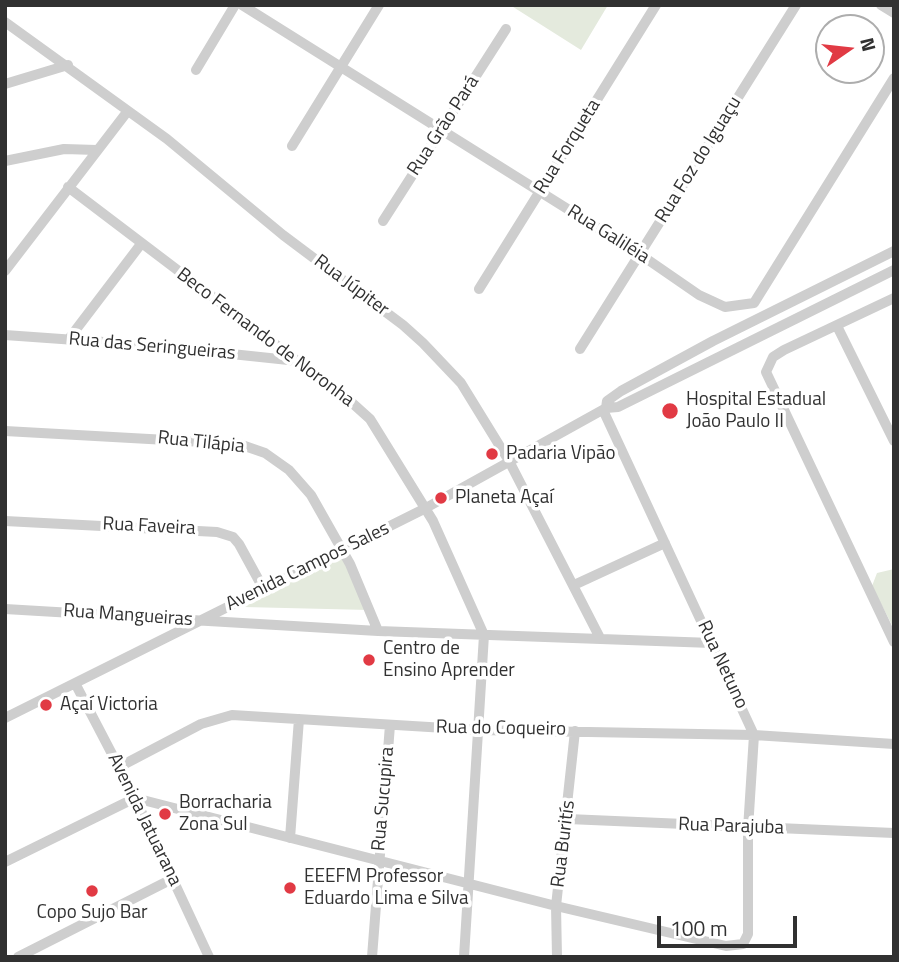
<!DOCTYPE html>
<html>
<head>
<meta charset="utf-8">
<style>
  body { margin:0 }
  #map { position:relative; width:899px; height:962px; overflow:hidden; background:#fff; font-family:"Titillium Web",sans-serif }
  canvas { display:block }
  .frame { position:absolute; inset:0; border:7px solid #313131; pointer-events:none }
  .north { position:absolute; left:815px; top:14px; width:70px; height:70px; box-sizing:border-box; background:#fff; border:2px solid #adadad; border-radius:50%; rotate:76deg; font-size:19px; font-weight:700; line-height:28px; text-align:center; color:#313131 }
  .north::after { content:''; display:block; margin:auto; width:24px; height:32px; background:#e13a44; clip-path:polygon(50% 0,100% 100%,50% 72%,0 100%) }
  .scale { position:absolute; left:657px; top:916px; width:140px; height:32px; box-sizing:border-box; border:4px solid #313131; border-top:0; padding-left:9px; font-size:21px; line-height:24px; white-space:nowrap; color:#313131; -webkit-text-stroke:5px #fff; paint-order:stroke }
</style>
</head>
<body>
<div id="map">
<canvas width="899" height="962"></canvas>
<div class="frame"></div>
<div class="north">N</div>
<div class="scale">100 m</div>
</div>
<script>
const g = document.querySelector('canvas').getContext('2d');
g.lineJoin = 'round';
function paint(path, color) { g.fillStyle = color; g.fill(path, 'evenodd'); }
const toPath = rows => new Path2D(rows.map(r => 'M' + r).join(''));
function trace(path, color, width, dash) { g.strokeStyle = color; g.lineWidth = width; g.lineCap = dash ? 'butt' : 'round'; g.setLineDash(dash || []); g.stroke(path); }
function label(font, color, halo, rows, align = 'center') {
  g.font = font + ' "Titillium Web",sans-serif'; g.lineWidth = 7; g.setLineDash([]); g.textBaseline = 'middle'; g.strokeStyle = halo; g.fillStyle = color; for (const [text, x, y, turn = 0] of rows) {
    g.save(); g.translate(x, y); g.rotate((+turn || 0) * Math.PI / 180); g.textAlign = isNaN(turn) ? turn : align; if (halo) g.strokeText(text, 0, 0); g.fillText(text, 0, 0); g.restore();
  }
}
const green = toPath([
  [510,5,608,5,581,50],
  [342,555,369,610,244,607],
  [894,569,894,629,872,586,877,573]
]);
const minor = toPath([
  [242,5,641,255,699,295,725,307,754,303,894,78],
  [881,5,894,13],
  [5,22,167,139,283,235,403,325,423,343,461,383,509,461,599,636],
  [196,70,235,5],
  [5,84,68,65],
  [292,146,379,5],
  [5,161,64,149,97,150],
  [68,187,350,401,370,419,433,521,484,635,464,957],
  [383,221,506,29],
  [5,271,127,112],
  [479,289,656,5],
  [894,298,784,350,773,357,766,372,894,642],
  [837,326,894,441],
  [5,335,146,345,298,361],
  [68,340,141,244],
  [580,349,796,5],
  [606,408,607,401,621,391,713,341,894,251],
  [5,431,239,444,265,453,289,470,311,495,350,564,378,631],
  [5,521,217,532,233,537,239,544,263,588],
  [574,585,665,543],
  [5,609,378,631,712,643],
  [76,685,135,798,209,957],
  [5,718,424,509,606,408,618,407,894,270],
  [119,767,201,724,232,715,478,730,754,735,894,744],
  [568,819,894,833],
  [290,838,299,719],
  [5,862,135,798,556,906,726,946,743,944,748,934,748,829,754,735,603,410],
  [18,957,172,879],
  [372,957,390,725],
  [557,957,556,906,575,731]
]);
const markers = [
  [670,411,9,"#e13a44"],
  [492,454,7,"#e13a44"],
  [441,498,7,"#e13a44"],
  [369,660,7,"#e13a44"],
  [46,705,7,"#e13a44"],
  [165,814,7,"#e13a44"],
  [290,888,7,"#e13a44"],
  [92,891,7,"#e13a44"]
];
const streetNames = [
  ["Rua Grão Pará",444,126,-57],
  ["Rua Forqueta",568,147,-58],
  ["Rua Foz do Iguaçu",699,160,-58],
  ["Rua Galiléia",608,235,32],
  ["Rua Júpiter",351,286,37],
  ["Beco Fernando de Noronha",265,338,37],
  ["Rua das Seringueiras",152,347,5],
  ["Rua Tilápia",201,443,6],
  ["Rua Faveira",149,527,3],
  ["Avenida Campos Sales",308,567,-26],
  ["Rua Mangueiras",128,616,4],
  ["Rua Netuno",722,665,65],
  ["Rua do Coqueiro",501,729,1],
  ["Rua Sucupira",384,799,-85],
  ["Avenida Jatuarana",144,820,64],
  ["Rua Parajuba",731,827,2],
  ["Rua Buritís",564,844,-83]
];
const poiNames = [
  ["Hospital Estadual",686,400],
  ["João Paulo II",686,422],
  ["Padaria Vipão",506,454],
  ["Planeta Açaí",455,498],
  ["Centro de",383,649],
  ["Ensino Aprender",383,671],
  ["Açaí Victoria",60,705],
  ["Borracharia",179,803],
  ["Zona Sul",179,825],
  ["EEEFM Professor",304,877],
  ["Eduardo Lima e Silva",304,899],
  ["Copo Sujo Bar",92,913,"center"]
];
paint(green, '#e4eadd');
trace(minor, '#cecece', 10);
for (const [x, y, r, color] of markers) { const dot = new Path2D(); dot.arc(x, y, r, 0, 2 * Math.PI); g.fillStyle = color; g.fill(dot); trace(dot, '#fff', 2.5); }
label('19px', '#313131', '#fff', streetNames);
label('19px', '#313131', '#fff', poiNames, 'left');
</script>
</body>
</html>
